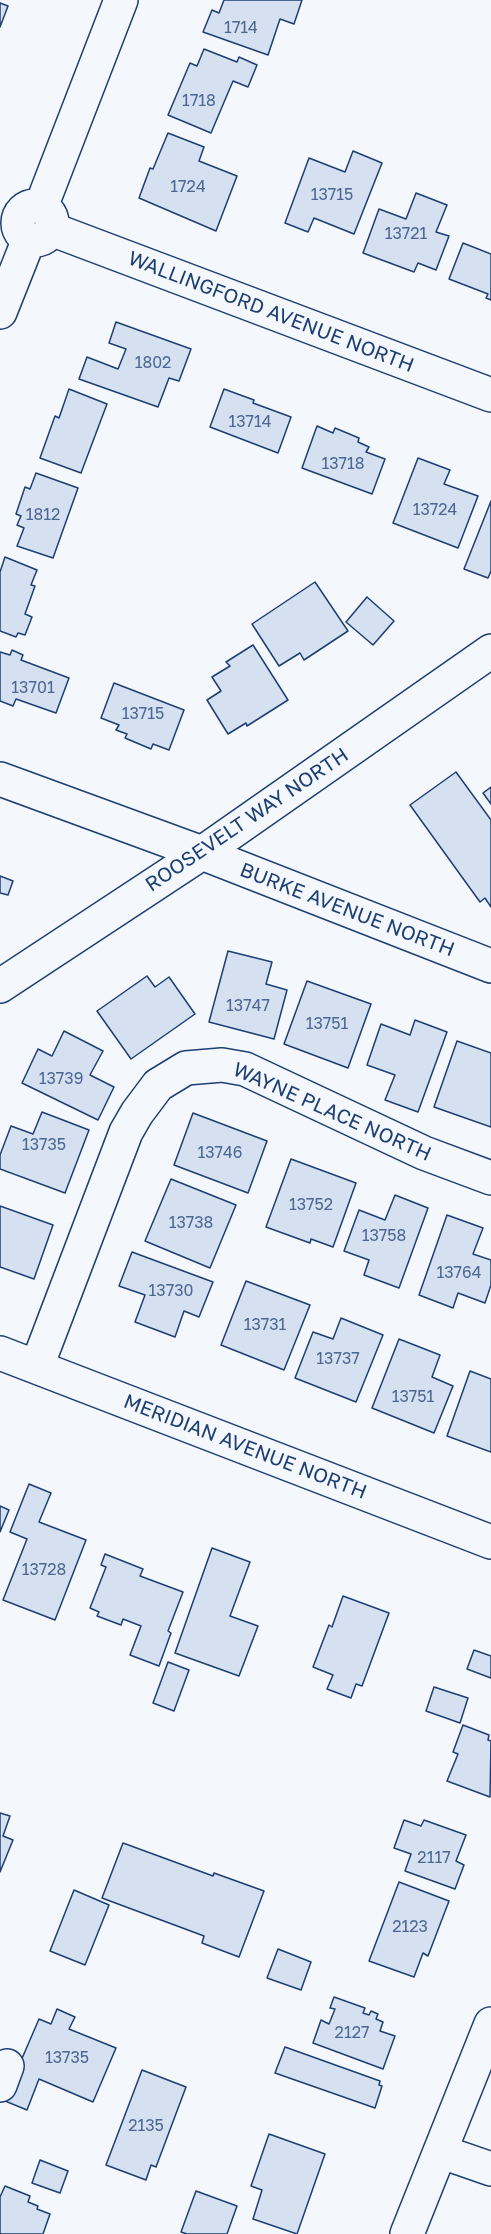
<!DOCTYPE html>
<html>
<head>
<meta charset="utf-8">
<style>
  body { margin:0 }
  canvas { display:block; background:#f4f7fb }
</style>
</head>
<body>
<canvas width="491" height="2234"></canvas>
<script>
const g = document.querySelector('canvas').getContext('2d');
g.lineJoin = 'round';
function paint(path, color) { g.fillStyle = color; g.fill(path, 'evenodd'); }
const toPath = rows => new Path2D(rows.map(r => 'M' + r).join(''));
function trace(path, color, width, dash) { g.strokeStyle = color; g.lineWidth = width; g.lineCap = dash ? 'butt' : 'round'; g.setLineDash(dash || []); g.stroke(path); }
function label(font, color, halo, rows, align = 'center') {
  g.font = font + ' "Golos Text",sans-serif'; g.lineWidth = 4.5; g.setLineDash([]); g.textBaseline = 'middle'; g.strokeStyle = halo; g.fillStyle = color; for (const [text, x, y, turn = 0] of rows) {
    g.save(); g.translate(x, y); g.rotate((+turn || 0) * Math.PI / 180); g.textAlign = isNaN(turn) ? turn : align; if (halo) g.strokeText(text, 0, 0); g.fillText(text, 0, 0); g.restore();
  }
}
const building = toPath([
  [224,0,302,0,294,24,280,19,268,55,203,32,212,10,219,13,224,0],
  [0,3,8,6,0,27,0,3],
  [204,49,237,62,239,57,257,65,248,87,233,81,211,133,168,115,190,63,197,66,204,49],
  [168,133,204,147,199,161,237,176,216,231,139,198,150,168,153,169,168,133],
  [353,151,382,163,354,234,314,218,308,232,285,223,309,158,345,172,353,151],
  [416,193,447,205,436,232,449,236,436,270,418,263,414,272,363,253,379,209,406,219,416,193],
  [463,243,491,254,491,300,486,298,488,294,449,279,463,243],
  [116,322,191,349,179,381,169,378,158,407,79,379,87,357,118,369,126,349,109,343,116,322],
  [69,389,107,404,81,473,40,458,55,416,59,418,69,389],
  [224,389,254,400,253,403,291,417,278,453,210,427,224,389],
  [317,426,333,433,335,428,359,438,358,442,369,447,366,452,385,459,372,494,302,468,317,426],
  [418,458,450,470,444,484,478,496,458,548,393,523,418,458],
  [36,473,78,488,53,558,17,546,24,528,17,525,21,516,16,514,25,487,30,489,36,473],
  [491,501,491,571,488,578,464,569,491,501],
  [5,557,37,570,31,585,35,586,25,614,32,617,25,635,18,633,16,637,0,631,0,572,5,557],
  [315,582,348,631,304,660,300,653,279,666,252,624,315,582],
  [367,597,394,621,373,645,346,622,367,597],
  [253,645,288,700,247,726,246,723,228,734,207,700,221,691,212,677,230,666,226,662,253,645],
  [12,650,23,655,21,660,69,678,56,713,16,699,13,706,0,701,0,652,10,655,12,650],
  [114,683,184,710,169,750,153,744,151,749,125,738,127,734,116,730,119,725,101,718,114,683],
  [456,772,491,820,491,907,485,898,480,902,410,805,456,772],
  [491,787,491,804,483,793,491,787],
  [0,876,13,881,8,895,0,893,0,876],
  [228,951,272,962,266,984,287,990,274,1039,209,1022,228,951],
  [147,976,155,987,169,977,195,1014,131,1059,97,1011,147,976],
  [307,981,371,1004,348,1068,284,1044,307,981],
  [415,1020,447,1032,418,1112,385,1100,395,1075,367,1065,381,1024,410,1035,415,1020],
  [64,1031,103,1051,90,1075,114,1087,98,1120,22,1083,38,1049,52,1056,64,1031],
  [457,1041,491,1053,491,1127,434,1107,457,1041],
  [42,1112,89,1130,65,1193,0,1169,0,1155,11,1126,33,1134,42,1112],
  [193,1113,267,1141,248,1193,174,1165,193,1113],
  [291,1159,356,1183,333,1247,311,1239,310,1243,266,1227,291,1159],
  [171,1179,236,1205,210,1268,145,1241,171,1179],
  [395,1195,428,1208,399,1288,364,1275,369,1260,344,1251,359,1210,385,1220,395,1195],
  [0,1206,53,1225,34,1279,0,1267,0,1206],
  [447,1215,483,1228,473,1254,491,1260,491,1285,485,1303,458,1293,453,1308,419,1295,447,1215],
  [132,1252,213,1282,199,1317,184,1311,175,1337,135,1322,145,1295,119,1286,132,1252],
  [246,1281,310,1305,284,1370,221,1345,246,1281],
  [341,1318,383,1335,356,1402,295,1378,313,1332,333,1339,341,1318],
  [399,1339,440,1355,432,1377,453,1386,434,1433,372,1408,399,1339],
  [470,1371,491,1379,491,1452,447,1436,470,1371],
  [29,1484,51,1493,39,1522,86,1540,55,1620,3,1600,27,1539,10,1532,29,1484],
  [0,1506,9,1510,0,1532,0,1506],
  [212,1548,250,1562,230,1616,258,1626,239,1676,175,1653,212,1548],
  [105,1554,143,1569,140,1576,183,1592,168,1631,171,1633,159,1666,130,1655,141,1626,123,1619,121,1625,97,1616,99,1612,90,1608,106,1567,101,1565,105,1554],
  [343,1596,389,1613,362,1686,356,1684,351,1698,327,1689,333,1675,313,1667,329,1625,332,1627,343,1596],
  [474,1650,491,1656,491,1678,467,1669,474,1650],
  [168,1662,189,1670,174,1711,153,1703,168,1662],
  [434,1687,468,1698,460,1723,426,1711,434,1687],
  [463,1725,489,1735,488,1740,491,1741,490,1797,447,1781,458,1754,453,1752,463,1725],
  [0,1813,10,1816,3,1836,13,1840,0,1872,0,1813],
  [404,1820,421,1826,424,1820,466,1835,456,1861,464,1865,455,1889,405,1871,411,1854,394,1848,404,1820],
  [123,1843,213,1876,214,1873,264,1891,239,1957,202,1943,204,1936,102,1898,123,1843],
  [399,1882,449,1901,428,1956,423,1953,414,1977,369,1961,399,1882],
  [74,1890,109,1905,85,1965,50,1951,74,1890],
  [278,1949,311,1962,301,1990,267,1978,278,1949],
  [334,1997,365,2008,363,2013,369,2015,371,2011,378,2014,376,2019,383,2022,380,2031,395,2036,383,2069,313,2043,321,2020,329,2024,335,2009,330,2008,334,1997],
  [57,2009,75,2017,69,2029,116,2048,93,2102,39,2079,27,2110,0,2099,17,2070,39,2019,51,2024,57,2009],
  [285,2047,380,2081,379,2085,382,2086,375,2108,275,2073,285,2047],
  [142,2070,186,2087,156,2167,151,2165,146,2180,106,2165,142,2070],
  [269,2134,325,2154,297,2234,253,2219,262,2190,251,2186,269,2134],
  [40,2160,68,2171,60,2193,32,2183,40,2160],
  [5,2186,30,2196,28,2202,38,2206,37,2209,50,2214,43,2234,0,2234,0,2197,5,2186],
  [196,2191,237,2206,227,2234,187,2234,181,2232,196,2191]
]);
const minor = toPath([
  '18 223a17 17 0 1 1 34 0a17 17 0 1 1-34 0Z',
  [41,207,121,0],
  [51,229,491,395],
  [0,312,29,239],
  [0,779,202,853,491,966],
  [0,986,202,853,491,651],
  [0,1353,491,1542],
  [37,1366,126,1132,137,1113,158,1085,186,1068,222,1065,245,1069,424,1153,491,1178],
  [0,2085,7,2066],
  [442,2152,491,2169],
  [407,2234,491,2024]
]);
const numberNames = [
  ["1714",241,28],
  ["1718",199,101],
  ["1724",188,187],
  ["13715",332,195],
  ["13721",406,234],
  ["1802",153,363],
  ["13714",250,422],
  ["13718",343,464],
  ["13724",435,510],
  ["1812",43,515],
  ["13701",33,688],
  ["13715",143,714],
  ["13747",248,1006],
  ["13751",327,1024],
  ["13739",61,1079],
  ["13735",44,1145],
  ["13746",220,1153],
  ["13752",311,1205],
  ["13738",191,1223],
  ["13758",384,1236],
  ["13764",459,1273],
  ["13730",171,1291],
  ["13731",265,1325],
  ["13737",338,1359],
  ["13751",413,1397],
  ["13728",44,1570],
  ["2117",434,1858],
  ["2123",410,1927],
  ["2127",352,2033],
  ["13735",67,2058],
  ["2135",146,2126]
];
const streetNames = [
  ["WALLINGFORD AVENUE NORTH",271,312,21],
  ["ROOSEVELT WAY NORTH",247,820,-34],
  ["BURKE AVENUE NORTH",347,910,21],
  ["WAYNE PLACE NORTH",332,1112,24],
  ["MERIDIAN AVENUE NORTH",245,1447,21]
];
paint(building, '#d5e0f0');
trace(building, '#1d3f73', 1.5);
trace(minor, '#1d3f73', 36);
trace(minor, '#f4f7fb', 33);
label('16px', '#4b6792', null, numberNames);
label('20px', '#1d3f73', '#f4f7fb', streetNames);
</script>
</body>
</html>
